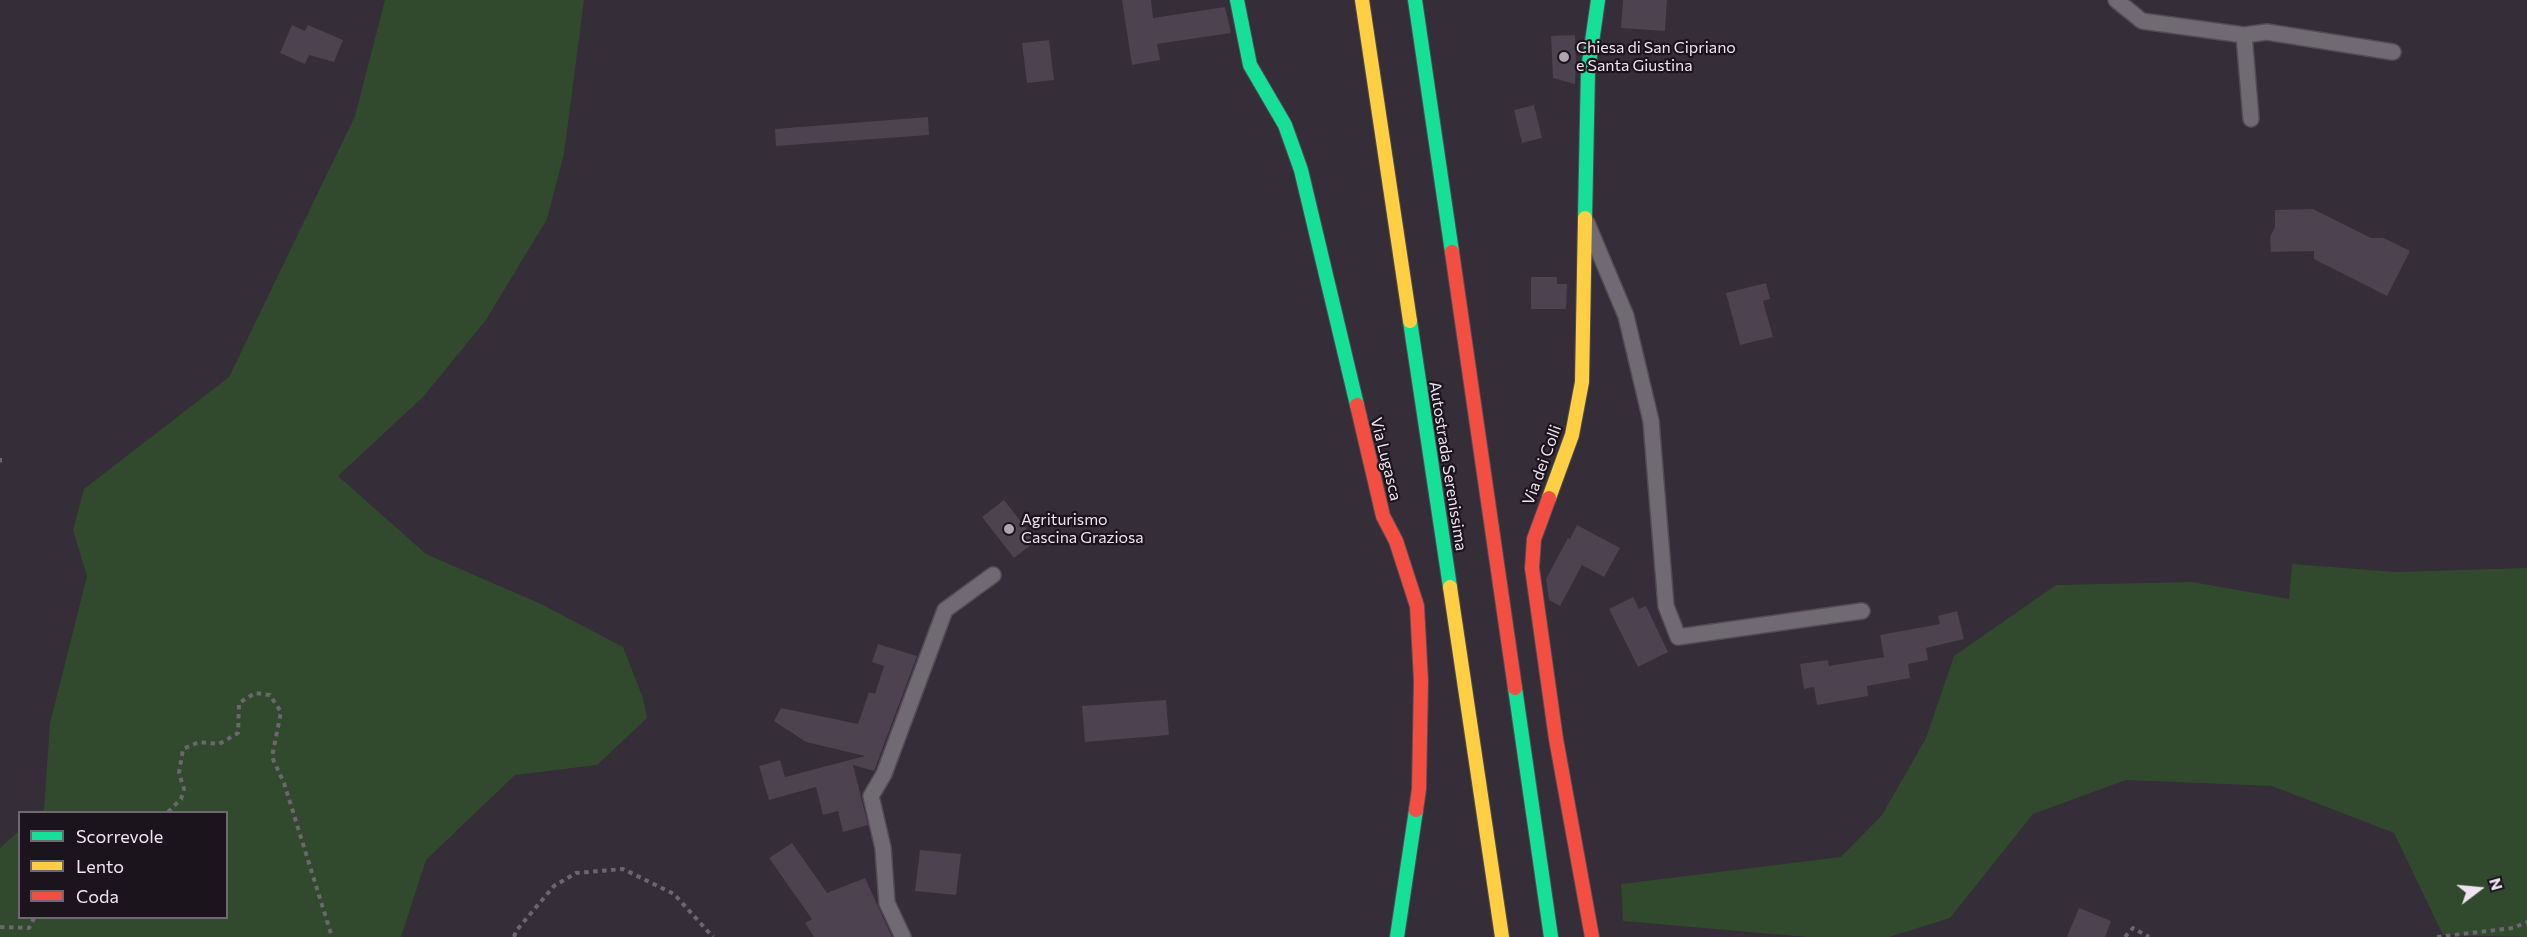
<!DOCTYPE html>
<html>
<head>
<meta charset="utf-8">
<style>
  body { margin:0 }
  #map { position:relative; width:2527px; height:937px; overflow:hidden; background:#352d37; font-family:Commissioner,sans-serif }
  canvas { display:block }
  .legend { position:absolute; left:18px; top:811px; width:210px; height:108px; box-sizing:border-box; background:#1b141d; border:2px solid #6f6771; margin:0; padding:8px 10px; list-style:none; font-size:18px; color:#ede4f0 }
  .legend li { display:flex; align-items:center; gap:12px; height:30px }
  .legend b { width:30px; border:2px solid #6f6771 }
  .north { position:absolute; left:2449px; top:859px; width:60px; height:60px; -webkit-text-stroke:4px #1b141d; paint-order:stroke; rotate:74deg; font-size:16px; font-weight:700; line-height:24px; text-align:center; color:#ede4f0 }
  .north::after { content:''; display:block; margin:auto; width:21px; height:27px; background:#ede4f0; clip-path:polygon(50% 0,100% 100%,50% 72%,0 100%) }
</style>
</head>
<body>
<div id="map">
<canvas width="2527" height="937"></canvas>
<ul class="legend">
<li><b style="height:8px;background:#16e098"></b>Scorrevole</li>
<li><b style="height:8px;background:#ffcf43"></b>Lento</li>
<li><b style="height:8px;background:#f24e42"></b>Coda</li>
</ul>
<div class="north">N</div>
</div>
<script>
const g = document.querySelector('canvas').getContext('2d');
g.lineJoin = 'round';
function paint(path, color) { g.fillStyle = color; g.fill(path, 'evenodd'); }
const toPath = rows => new Path2D(rows.map(r => 'M' + r).join(''));
function trace(path, color, width, dash) { g.strokeStyle = color; g.lineWidth = width; g.lineCap = dash ? 'butt' : 'round'; g.setLineDash(dash || []); g.stroke(path); }
function label(font, color, halo, rows, align = 'center') {
  g.font = font + ' Commissioner,sans-serif'; g.lineWidth = 4.5; g.setLineDash([]); g.textBaseline = 'middle'; g.strokeStyle = halo; g.fillStyle = color; for (const [text, x, y, turn = 0] of rows) {
    g.save(); g.translate(x, y); g.rotate((+turn || 0) * Math.PI / 180); g.textAlign = isNaN(turn) ? turn : align; if (halo) g.strokeText(text, 0, 0); g.fillText(text, 0, 0); g.restore();
  }
}
const green = toPath([
  [385,0,584,0,564,154,547,219,486,320,423,397,338,476,426,554,541,604,623,647,643,698,647,718,597,765,515,775,426,860,401,937,0,937,0,848,19,831,20,918,226,918,226,812,41,812,44,809,50,723,87,576,73,530,84,489,229,377,355,116],
  [2292,564,2396,572,2527,568,2527,937,2443,935,2394,833,2272,786,2126,780,2033,814,1950,918,1889,937,1807,937,1623,921,1621,884,1841,857,1882,815,1926,738,1954,656,2056,585,2192,582,2289,599]
]);
const building = toPath([
  [1122,0,1151,0,1153,18,1225,7,1231,33,1157,44,1160,60,1132,65],
  [1623,0,1667,0,1665,31,1621,28],
  [292,25,305,31,308,25,343,40,334,62,309,55,305,64,280,53],
  [1575,35,1576,62,1575,84,1553,78,1551,36],
  [1049,40,1054,80,1027,83,1022,43],
  [1534,105,1542,138,1522,143,1514,110],
  [928,117,929,135,776,146,775,129],
  [2313,209,2371,238,2384,238,2410,251,2387,296,2314,259,2314,251,2271,252,2270,237,2275,227,2275,210],
  [1531,277,1557,277,1557,284,1567,284,1566,309,1531,309],
  [1766,283,1770,299,1763,301,1773,337,1740,345,1726,293],
  [1004,500,1036,541,1014,558,982,517],
  [1577,525,1620,548,1604,577,1582,565,1560,606,1549,600,1546,579,1568,538,1570,539],
  [1633,597,1639,609,1646,606,1668,652,1638,667,1609,609],
  [1957,611,1964,639,1926,648,1928,660,1908,664,1910,678,1867,686,1868,696,1817,705,1814,687,1804,689,1800,664,1828,660,1829,666,1884,657,1880,635,1940,624,1938,616],
  [878,644,917,656,874,771,853,765,868,825,843,832,838,811,823,815,816,787,769,800,759,766,780,760,785,777,865,756,806,742,774,721,781,708,858,724,869,692,875,694,884,666,872,662],
  [1166,700,1169,735,1085,742,1082,706],
  [792,843,827,893,865,878,892,937,814,937,805,923,812,919,769,858],
  [920,850,961,854,956,895,915,891],
  [2079,908,2111,921,2105,937,2067,937]
]);
const path = toPath([
  [0,458,0,464],
  [168,812,181,799,184,789,179,773,183,749,199,742,219,744,238,733,239,703,255,693,270,695,281,712,272,757,284,783,332,937],
  [0,927,29,928,34,918],
  [514,937,516,931,554,886,576,873,623,869,674,894,713,937],
  [2125,937,2133,928,2149,937],
  [2437,937,2513,928,2527,922]
]);
const street = toPath([
  [2116,0,2142,21,2244,35,2267,32,2393,52],
  [2244,35,2251,119],
  [1587,223,1626,316,1651,421,1666,606,1678,637,1862,611],
  [903,937,887,903,883,848,871,796,884,774,945,610,993,575]
]);
const fast = toPath([
  [1237,0,1250,65,1285,125,1301,170,1357,405],
  [1415,0,1452,252],
  [1585,218,1588,70,1598,0],
  [1410,321,1450,587],
  [1515,688,1551,937],
  [1397,937,1416,810]
]);
const slow = toPath([
  [1362,0,1410,321],
  [1549,498,1572,435,1582,382,1585,218],
  [1450,587,1502,937]
]);
const jam = toPath([
  [1452,252,1515,688],
  [1357,405,1383,516,1396,541,1417,606,1421,681,1419,789,1416,810],
  [1549,498,1534,539,1532,568,1556,739,1592,937]
]);
const markers = [
  [1564,57,6,"#ada4af"],
  [1009,529,6,"#ada4af"]
];
const poiNames = [
  ["Chiesa di San Cipriano",1576,48],
  ["e Santa Giustina",1576,66],
  ["Agriturismo",1021,520],
  ["Cascina Graziosa",1021,538]
];
const streetNames = [
  ["Via Lugasca",1386,459,76],
  ["Via dei Colli",1542,465,-70],
  ["Autostrada Serenissima",1448,466,81]
];
paint(green, '#31492d');
paint(building, '#4c4250');
trace(street, '#534c54', 18);
trace(fast, '#534c54', 16);
trace(slow, '#534c54', 16);
trace(jam, '#534c54', 16);
trace(path, '#6c676e', 4, [4.5, 4.5]);
trace(street, '#706b72', 15);
trace(fast, '#16e098', 14);
trace(slow, '#ffcf43', 14);
trace(jam, '#f24e42', 14);
for (const [x, y, r, color] of markers) { const dot = new Path2D(); dot.arc(x, y, r, 0, 2 * Math.PI); g.fillStyle = color; g.fill(dot); trace(dot, '#1b141d', 2); }
label('16px', '#ede4f0', '#1b141d', poiNames, 'left');
label('16px', '#ede4f0', '#1b141d', streetNames);
</script>
</body>
</html>
